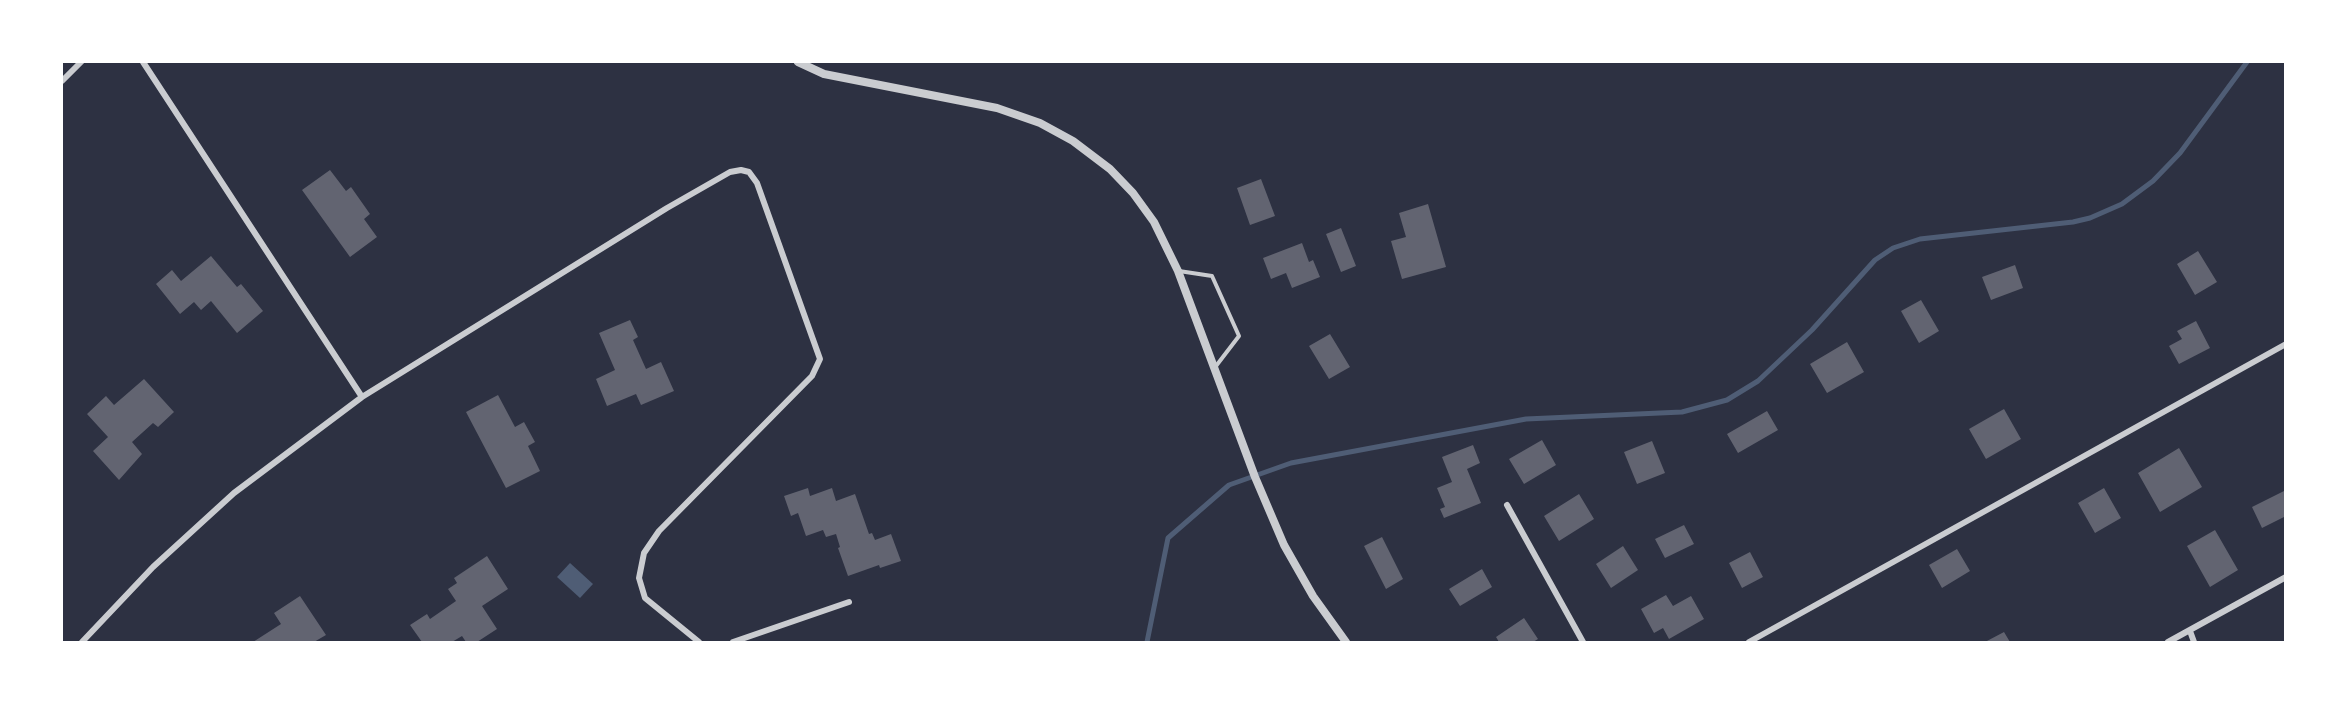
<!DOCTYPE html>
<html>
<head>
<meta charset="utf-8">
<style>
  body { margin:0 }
  #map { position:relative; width:2347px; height:704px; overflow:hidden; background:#2d3142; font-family:"Noto Sans",sans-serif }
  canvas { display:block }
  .frame { position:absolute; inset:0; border:63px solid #fff; pointer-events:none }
</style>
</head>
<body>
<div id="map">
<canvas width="2347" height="704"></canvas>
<div class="frame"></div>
</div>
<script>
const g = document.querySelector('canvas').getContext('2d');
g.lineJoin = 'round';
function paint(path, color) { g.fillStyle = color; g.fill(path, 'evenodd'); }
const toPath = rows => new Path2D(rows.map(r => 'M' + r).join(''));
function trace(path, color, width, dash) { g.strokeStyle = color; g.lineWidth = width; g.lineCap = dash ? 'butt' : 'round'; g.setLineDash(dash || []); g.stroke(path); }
const water = toPath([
  [570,563,593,584,580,598,557,577]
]);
const stream = toPath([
  [1147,642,1168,538,1229,485,1291,463,1526,419,1682,412,1727,400,1758,381,1812,330,1875,260,1893,248,1920,239,2073,222,2090,218,2122,204,2153,181,2180,153,2247,62]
]);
const building = toPath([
  [330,170,346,191,351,187,370,214,364,219,377,237,350,257,302,190],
  [1261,179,1275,216,1250,225,1237,188],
  [1428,204,1446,267,1402,279,1391,241,1406,237,1399,213],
  [1341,228,1356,266,1341,272,1326,234],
  [1302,243,1309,262,1313,260,1320,277,1292,288,1286,273,1271,279,1263,258],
  [2198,251,2217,282,2195,295,2177,264],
  [211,256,237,287,241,284,263,311,237,333,211,301,201,310,194,302,180,314,156,284,172,270,181,281],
  [2015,265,2023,288,1991,300,1982,277],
  [1921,300,1939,331,1919,343,1901,311],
  [630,320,638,337,633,340,646,369,661,362,674,391,641,405,636,394,607,406,596,379,615,370,599,333],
  [2196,321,2210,348,2179,364,2169,346,2182,339,2177,331],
  [1330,334,1350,367,1329,379,1309,346],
  [1847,342,1864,372,1827,393,1810,364],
  [144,379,174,412,158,427,153,423,132,442,142,454,119,480,93,451,108,437,87,414,106,396,114,405],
  [498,395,515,427,524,422,535,442,528,446,540,471,506,488,466,412],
  [2004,409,2021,439,1986,459,1969,429],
  [1767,411,1778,430,1738,453,1727,434],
  [1542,440,1556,465,1524,484,1509,459],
  [1652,441,1665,473,1637,484,1624,452],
  [1473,445,1480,463,1467,469,1481,503,1444,518,1440,509,1445,507,1437,488,1452,482,1442,457],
  [2179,448,2202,487,2160,512,2138,473],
  [808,488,810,496,832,488,836,501,855,494,869,534,872,533,875,540,891,534,901,561,880,568,879,565,848,576,838,548,840,547,836,534,826,537,823,530,806,536,798,513,791,516,784,496],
  [2104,488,2121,518,2095,533,2078,503],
  [2286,490,2286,516,2262,528,2252,507],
  [1579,494,1594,519,1559,541,1544,516],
  [1684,525,1694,544,1665,558,1655,539],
  [2215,530,2238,570,2210,587,2187,546],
  [1382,537,1403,579,1386,589,1364,546],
  [1623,546,1638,570,1611,588,1596,564],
  [1957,549,1970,571,1942,588,1929,565],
  [1750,552,1763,577,1742,588,1729,563],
  [487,556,508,589,482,606,497,629,477,642,466,642,462,636,452,642,422,642,410,625,427,614,430,619,456,601,448,589,457,583,454,578],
  [1482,569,1492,587,1460,606,1449,589],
  [1666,595,1673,606,1691,596,1704,619,1669,639,1663,628,1654,633,1641,609],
  [300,596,326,635,314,642,253,642,281,624,274,613],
  [1524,618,1538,639,1533,642,1499,642,1496,637],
  [2004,632,2010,642,1985,642]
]);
const service = toPath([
  [1179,271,1212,276,1239,336,1216,366]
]);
const minor = toPath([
  [143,62,362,397],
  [62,81,81,62],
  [1507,505,1583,642],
  [2190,631,2194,642],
  [82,642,153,567,234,493,362,397,667,208,730,172,741,170,749,172,757,183,820,359,812,376,659,531,644,553,639,578,645,598,699,642],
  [733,642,849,602],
  [1749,642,2286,344],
  [2168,642,2286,577]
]);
const tertiary = toPath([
  [798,62,824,74,997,108,1040,123,1073,141,1110,169,1133,193,1154,222,1178,271,1255,477,1284,545,1313,596,1346,642]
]);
paint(water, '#4f5d75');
trace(stream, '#4f5d75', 5);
paint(building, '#626471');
trace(service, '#caccd0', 4);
trace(minor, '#caccd0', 6);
trace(tertiary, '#caccd0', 8);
</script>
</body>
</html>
